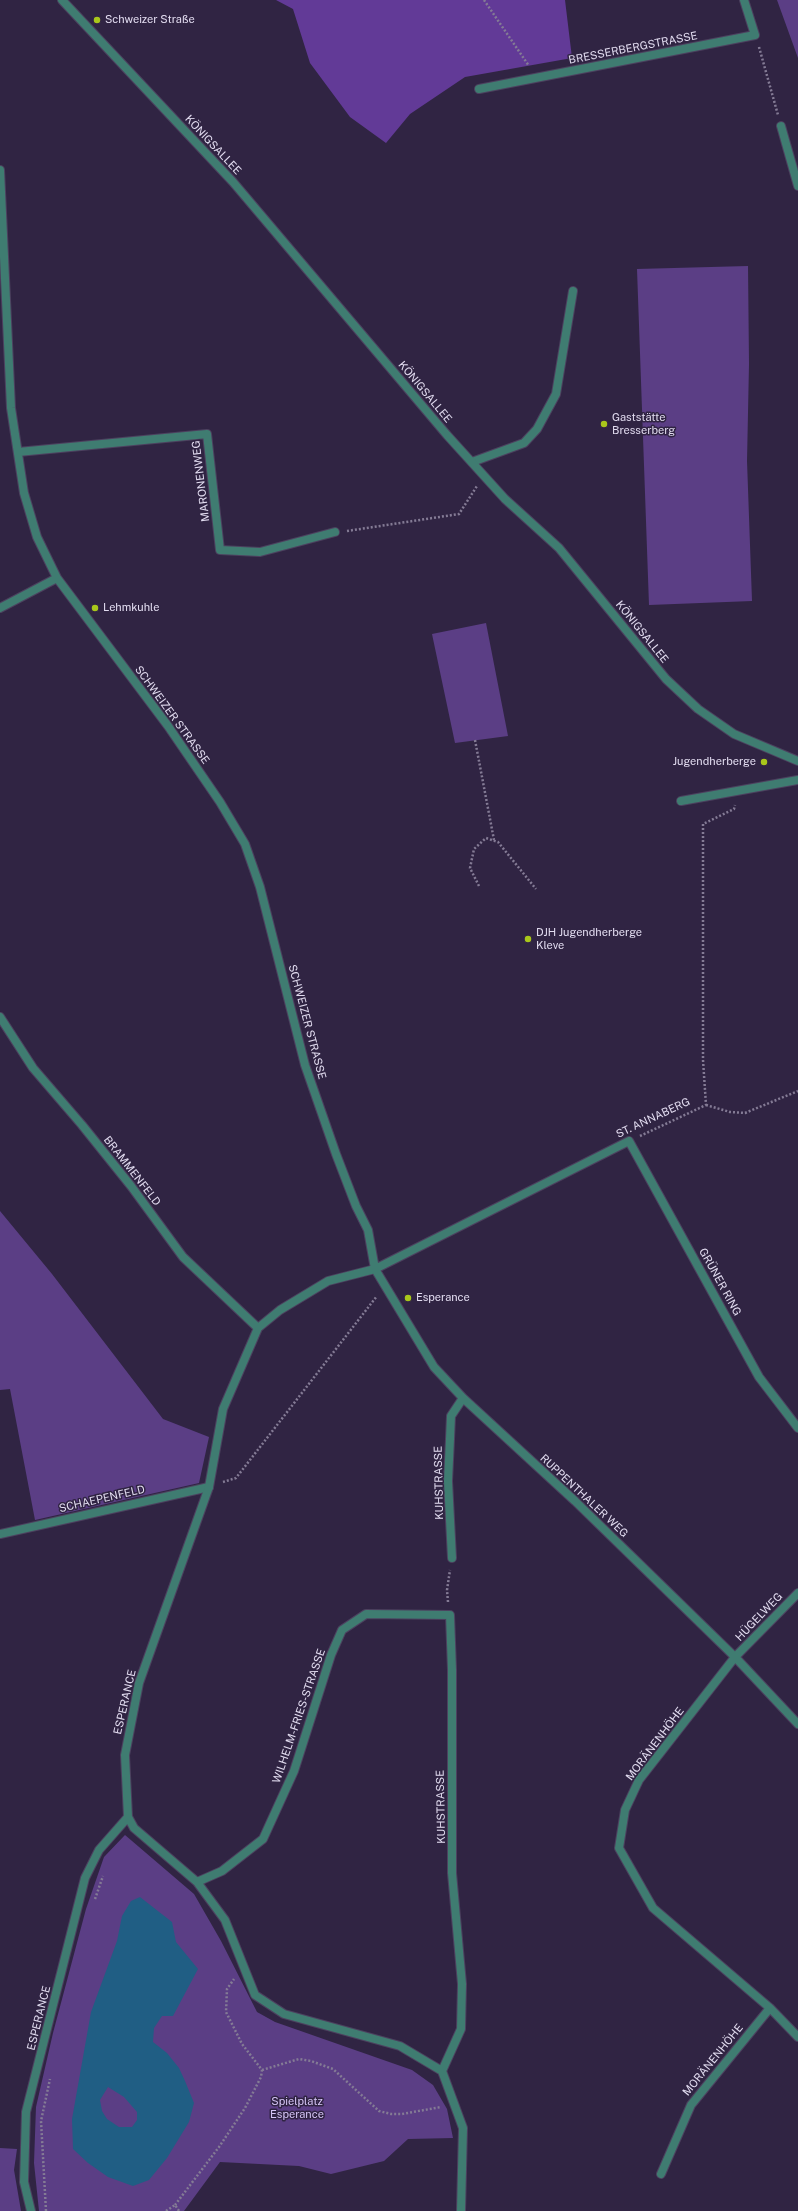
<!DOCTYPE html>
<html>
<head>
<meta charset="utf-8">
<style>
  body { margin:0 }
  canvas { display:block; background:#302443 }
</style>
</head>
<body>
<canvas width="798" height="2211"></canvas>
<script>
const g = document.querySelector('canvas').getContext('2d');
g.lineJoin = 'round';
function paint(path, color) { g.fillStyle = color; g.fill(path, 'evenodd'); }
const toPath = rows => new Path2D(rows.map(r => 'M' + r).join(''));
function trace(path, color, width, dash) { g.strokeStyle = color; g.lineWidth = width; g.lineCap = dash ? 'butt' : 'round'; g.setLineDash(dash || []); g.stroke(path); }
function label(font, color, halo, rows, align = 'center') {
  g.font = font + ' "Public Sans",sans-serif'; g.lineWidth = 3; g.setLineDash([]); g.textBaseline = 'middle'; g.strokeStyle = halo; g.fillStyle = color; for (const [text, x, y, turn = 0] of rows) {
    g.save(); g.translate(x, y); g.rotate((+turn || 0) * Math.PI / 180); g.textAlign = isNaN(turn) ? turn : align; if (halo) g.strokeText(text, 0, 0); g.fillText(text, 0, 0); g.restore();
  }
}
const green = toPath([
  [777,0,798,0,798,58],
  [748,266,749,364,747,461,752,601,649,605,637,269],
  [486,623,508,736,455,743,432,634],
  [0,1211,52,1274,163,1419,209,1437,199,1483,35,1520,10,1389,0,1390],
  [125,1835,194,1894,221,1941,257,2012,275,2022,412,2070,433,2085,447,2109,453,2138,408,2139,384,2161,331,2174,299,2166,220,2162,184,2211,39,2211,34,2163,36,2107,53,2033,86,1909,104,1857],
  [0,2148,17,2149,14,2170,21,2211,0,2211]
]);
const forest = toPath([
  [276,0,565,0,572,58,465,77,410,114,386,143,350,117,310,63,293,9]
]);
const water = toPath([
  [140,1897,172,1922,176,1942,198,1969,173,2016,162,2016,154,2028,153,2042,167,2053,179,2068,185,2081,194,2103,189,2122,167,2158,149,2180,133,2186,108,2177,88,2163,73,2149,72,2119,91,2012,117,1941,122,1916,131,1901],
  [108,2087,124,2097,137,2112,137,2120,132,2127,119,2127,107,2119,102,2111,100,2100]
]);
const path = toPath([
  [484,0,529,66],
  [759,47,778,115],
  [347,531,459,514,477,486],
  [475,740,494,840],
  [479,886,470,868,474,849,486,838,498,842,536,889],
  [706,1105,730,1112,745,1113,798,1091],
  [640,1136,706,1105,703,1060,703,824,734,809,735,805],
  [223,1482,236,1478,377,1296],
  [448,1602,447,1590,450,1570],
  [95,1899,103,1876],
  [262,2070,299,2059,311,2061,333,2069,379,2111,391,2114,402,2114,441,2107],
  [175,2205,219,2147,245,2108,261,2077,262,2070,242,2044,226,2012,227,1989,234,1979],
  [46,2211,41,2121,50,2079],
  [166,2211,175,2205,179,2211]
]);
const service = toPath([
  [472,462,524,443,537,429,556,394,573,291],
  [0,1534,209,1487]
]);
const minor = toPath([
  [62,0,233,182,447,435,505,499,559,548,666,679,698,709,734,734,798,761],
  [479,89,755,35,744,0],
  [781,126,798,186],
  [0,170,11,408,24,493,37,537,57,578,168,726,220,802,245,844,260,887,305,1065,336,1154,356,1206,368,1230,375,1269,434,1367,463,1398,575,1501,735,1657,798,1724],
  [18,452,207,434,220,550,260,552,335,532],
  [0,608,57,578],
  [681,801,798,780],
  [0,1017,33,1068,82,1125,131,1186,183,1257,258,1328],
  [452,1558,448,1481,450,1439,451,1416,463,1398],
  [798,1593,735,1657,639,1780,625,1810,619,1848,653,1908,770,2008,798,2037],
  [197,1882,222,1871,263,1839,294,1771,331,1655,342,1630,366,1614,450,1615,452,1670,452,1873,462,1984,461,2029,442,2071,463,2128,461,2211],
  [442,2071,400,2046,284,2014,255,1995,225,1920,197,1882,134,1828,128,1817,125,1755,139,1683,209,1487,223,1409,258,1328,280,1310,328,1281,375,1269,629,1141,759,1377,798,1428],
  [661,2174,691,2105,770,2008],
  [31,2211,24,2182,26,2112,85,1878,99,1850,128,1817]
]);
const markers = [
  [97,20,4,"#a9c71b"],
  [604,424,4,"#a9c71b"],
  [95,608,4,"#a9c71b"],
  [764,762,4,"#a9c71b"],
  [528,939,4,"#a9c71b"],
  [408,1298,4,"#a9c71b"]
];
const poiNames = [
  ["Schweizer Straße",105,20],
  ["Gaststätte",612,418],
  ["Bresserberg",612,431],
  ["Lehmkuhle",103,608],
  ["Jugendherberge",756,762,"right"],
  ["DJH Jugendherberge",536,933],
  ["Kleve",536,946],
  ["Esperance",416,1298]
];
const streetNames = [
  ["BRESSERBERGSTRASSE",633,48,-11],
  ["KÖNIGSALLEE",213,145,47],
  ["KÖNIGSALLEE",425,392,50],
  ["MARONENWEG",201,481,-97],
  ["KÖNIGSALLEE",642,632,51],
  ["SCHWEIZER STRASSE",172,715,54],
  ["SCHWEIZER STRASSE",307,1022,75],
  ["ST. ANNABERG",653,1118,-25],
  ["BRAMMENFELD",132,1171,52],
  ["GRÜNER RING",720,1282,61],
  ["KUHSTRASSE",439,1483,-91],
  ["RUPPENTHALER WEG",584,1496,43],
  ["SCHAEPENFELD",102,1499,-13],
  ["HÜGELWEG",759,1617,-46],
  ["ESPERANCE",125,1702,-77],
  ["WILHELM-FRIES-STRASSE",299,1716,-71],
  ["MORÄNENHÖHE",655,1744,-53],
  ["KUHSTRASSE",441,1807,-91],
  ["ESPERANCE",39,2018,-76],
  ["MORÄNENHÖHE",713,2060,-51]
];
const parkNames = [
  ["Spielplatz",297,2102],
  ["Esperance",297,2115]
];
paint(green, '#5b3e85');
paint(forest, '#623a97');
paint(water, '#205e84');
trace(service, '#4c415f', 10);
trace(minor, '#4c415f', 10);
trace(path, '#847b95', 2.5, [2, 2]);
trace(service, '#3f7c71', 8);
trace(minor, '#3f7c71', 8);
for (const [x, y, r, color] of markers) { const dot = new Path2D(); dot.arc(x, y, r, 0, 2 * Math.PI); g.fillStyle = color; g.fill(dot); trace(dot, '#302443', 1.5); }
label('11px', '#e2dcf0', '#302443', poiNames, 'left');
label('11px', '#e2dcf0', '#302443', streetNames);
label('11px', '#d6c5f7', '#302443', parkNames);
</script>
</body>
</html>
